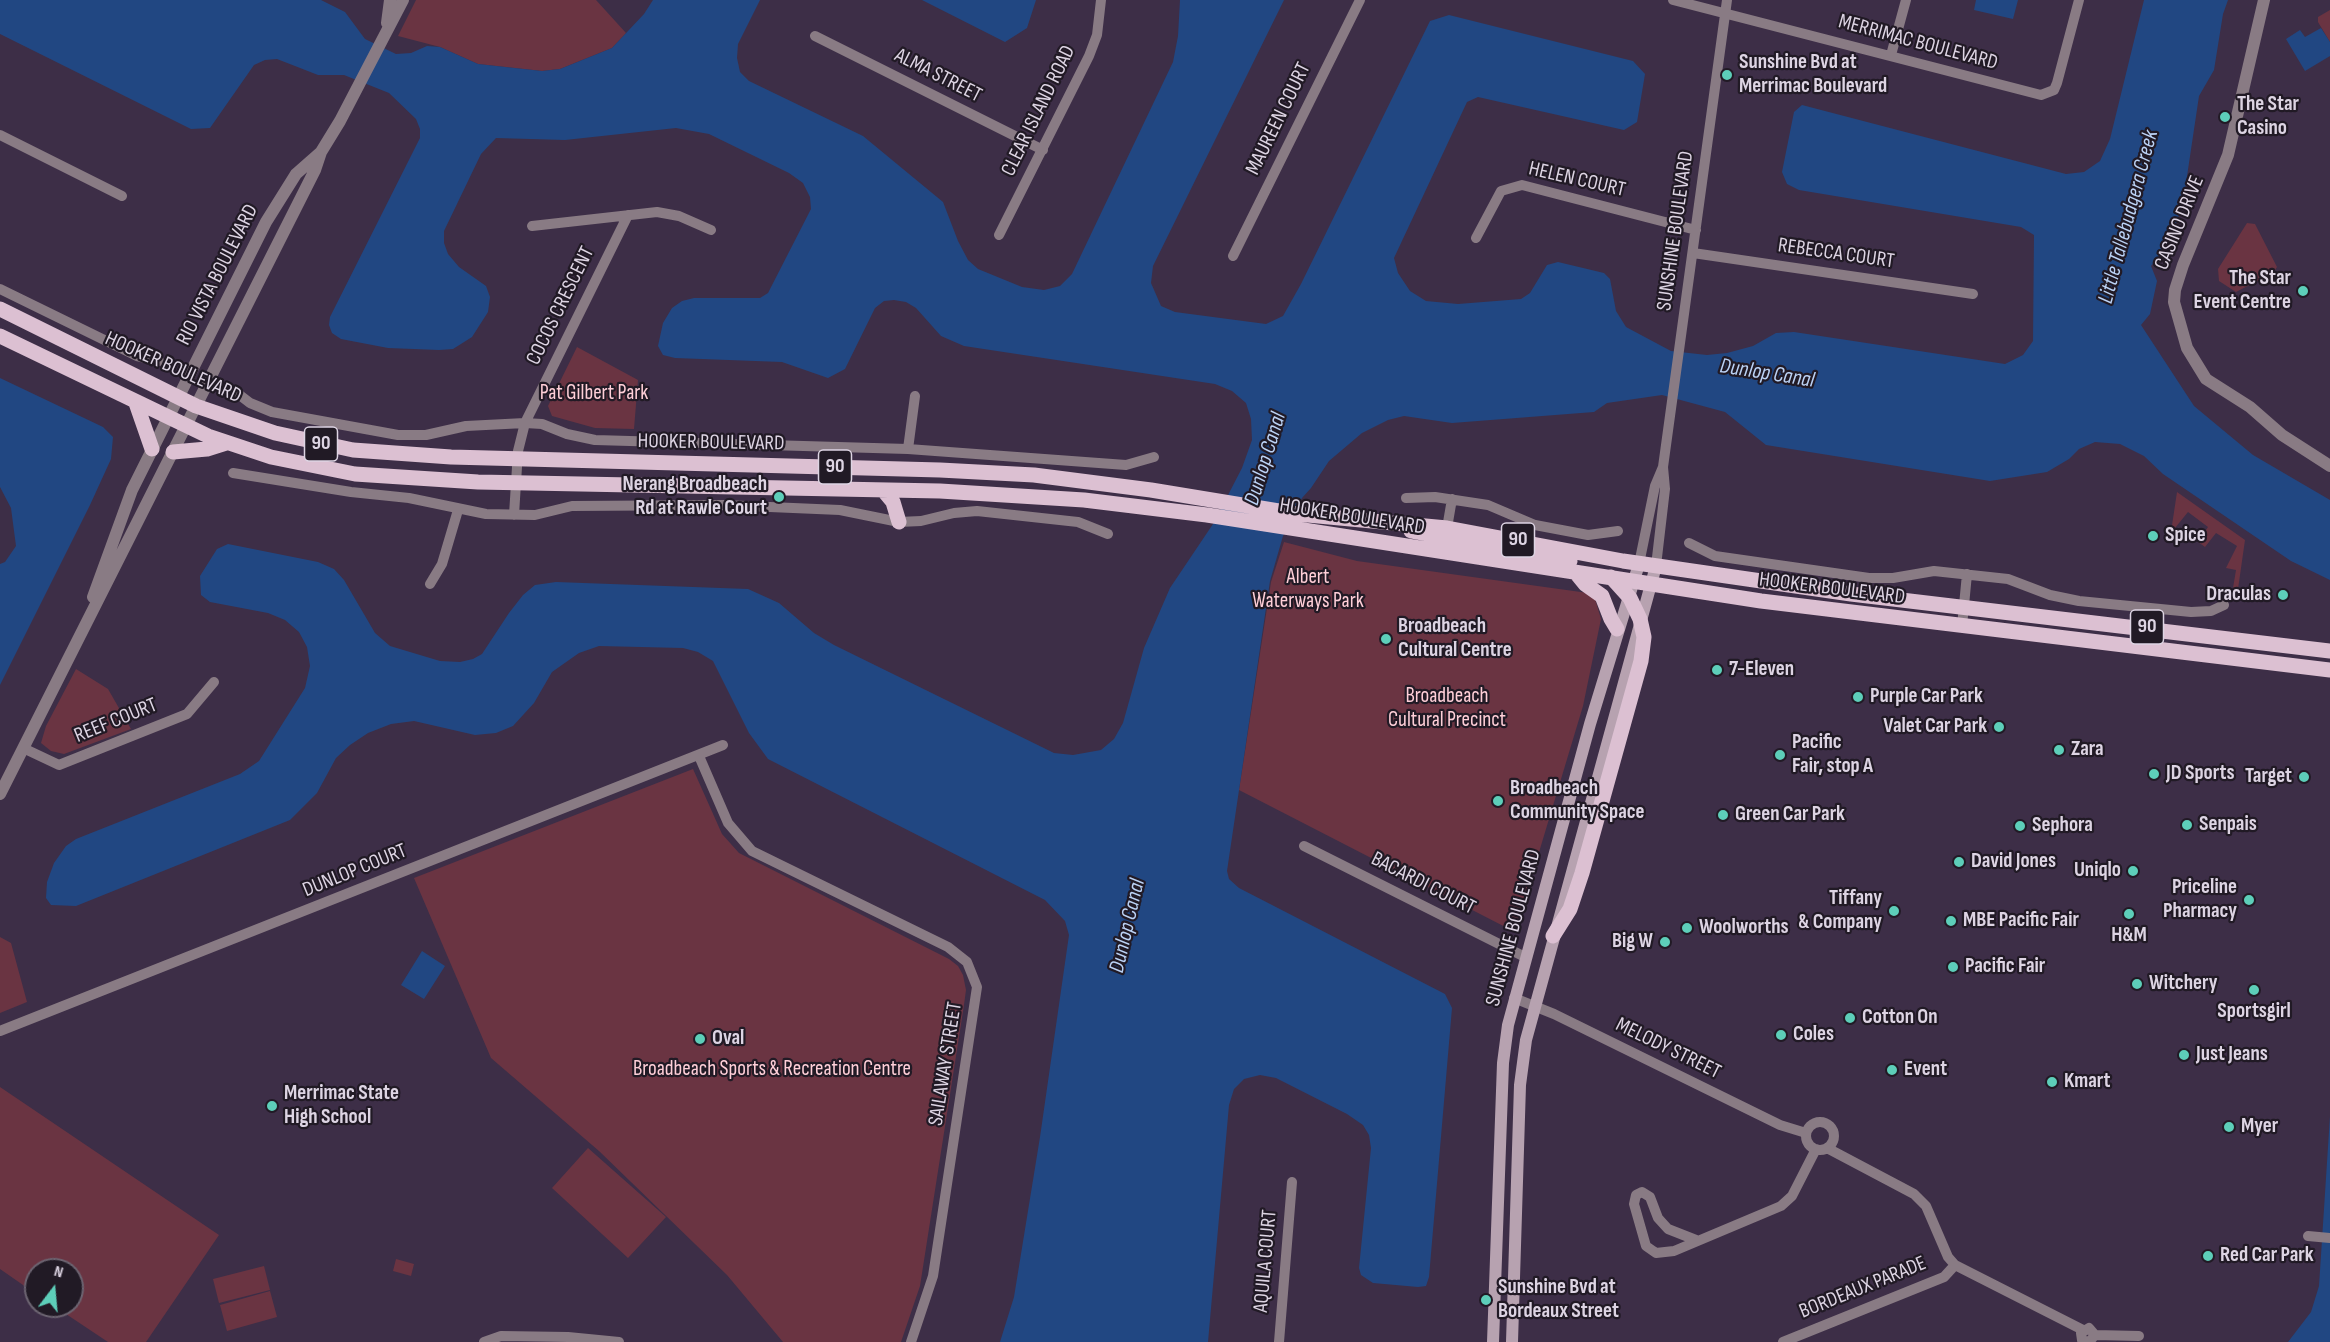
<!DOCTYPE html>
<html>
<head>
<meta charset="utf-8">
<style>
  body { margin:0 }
  #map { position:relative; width:2330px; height:1342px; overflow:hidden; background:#3d2e47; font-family:"Sofia Sans Condensed",sans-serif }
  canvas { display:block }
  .north { position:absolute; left:24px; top:1258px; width:60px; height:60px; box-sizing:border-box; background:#211a25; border:2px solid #6c6471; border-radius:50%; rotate:16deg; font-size:16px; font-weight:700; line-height:24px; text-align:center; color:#ddd4e3 }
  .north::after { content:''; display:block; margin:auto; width:21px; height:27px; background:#5dceb9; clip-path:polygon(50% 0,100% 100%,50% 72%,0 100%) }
</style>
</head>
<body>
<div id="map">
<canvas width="2330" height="1342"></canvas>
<div class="north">N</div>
</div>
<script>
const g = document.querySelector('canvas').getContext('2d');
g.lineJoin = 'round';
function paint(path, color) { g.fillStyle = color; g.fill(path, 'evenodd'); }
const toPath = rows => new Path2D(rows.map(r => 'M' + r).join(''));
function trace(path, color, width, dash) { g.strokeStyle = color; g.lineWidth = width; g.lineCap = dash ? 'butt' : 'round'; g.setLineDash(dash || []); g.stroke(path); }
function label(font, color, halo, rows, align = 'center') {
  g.font = font + ' "Sofia Sans Condensed",sans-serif'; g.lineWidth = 4.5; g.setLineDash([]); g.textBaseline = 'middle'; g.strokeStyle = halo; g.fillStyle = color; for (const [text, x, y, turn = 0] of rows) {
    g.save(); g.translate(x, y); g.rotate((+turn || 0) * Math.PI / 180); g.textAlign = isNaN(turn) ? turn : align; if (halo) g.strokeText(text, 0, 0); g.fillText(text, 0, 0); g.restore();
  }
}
const green = toPath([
  [416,0,596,0,626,33,612,48,560,69,542,71,478,64,440,47,398,36],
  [2330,10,2330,42,2318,22,2318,17],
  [2247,223,2255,224,2277,267,2273,273,2236,292,2219,281,2218,269],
  [577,347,638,380,634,429,595,428,552,416,548,406],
  [2177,492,2245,540,2238,589,2233,588,2236,570,2226,568,2237,546,2216,533,2205,547,2198,542,2208,527,2188,512,2175,528,2176,532,2171,532],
  [1284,542,1357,561,1588,593,1595,599,1601,619,1583,706,1515,932,1239,790,1271,582],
  [76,669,108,689,131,729,64,754,51,751,41,743,46,726],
  [693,769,722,834,739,853,949,959,958,966,963,975,966,990,964,1005,920,1286,901,1342,783,1342,727,1275,599,1151,491,1058,414,878],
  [0,937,11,943,27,1002,0,1013],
  [0,1087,219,1235,146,1342,108,1342,54,1306,72,1306,72,1270,36,1270,36,1294,0,1269],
  [588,1148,666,1217,628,1258,552,1188],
  [396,1259,414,1264,411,1276,393,1271],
  [264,1266,270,1290,219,1303,213,1279],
  [270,1291,277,1317,227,1331,220,1305]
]);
const water = toPath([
  [0,0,321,0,345,12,365,39,396,54,411,53,427,46,440,47,478,64,542,71,560,69,612,48,644,14,653,0,760,0,738,44,737,58,740,72,749,81,863,136,943,202,958,241,968,260,978,269,1022,287,1044,290,1060,286,1072,274,1173,62,1178,36,1180,0,1284,0,1153,266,1151,283,1161,306,1175,312,1266,324,1283,316,1301,284,1430,21,1449,15,1633,61,1645,74,1637,122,1624,130,1478,97,1467,102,1394,258,1398,273,1410,291,1426,301,1458,304,1521,299,1530,293,1547,265,1558,262,1604,273,1610,279,1616,311,1626,327,1671,351,1707,355,1727,353,1753,346,1776,333,1794,332,2005,364,2023,355,2033,341,2034,235,2021,227,1799,190,1787,184,1782,172,1794,112,1802,105,2066,174,2084,172,2100,161,2110,139,2144,0,2228,0,2223,14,2214,70,2199,96,2183,203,2169,244,2151,266,2157,281,2150,314,2141,325,2194,406,2253,455,2330,500,2330,580,2291,561,2163,474,2144,456,2120,444,2095,442,2079,449,2069,459,2047,472,1990,481,1766,445,1725,412,1662,395,1607,403,1594,412,1452,423,1404,416,1388,420,1362,433,1329,461,1311,488,1302,498,1283,536,1270,581,1227,871,1229,879,1239,888,1445,994,1452,1008,1429,1277,1426,1286,1418,1287,1373,1283,1361,1275,1359,1268,1371,1148,1369,1135,1363,1125,1347,1114,1276,1078,1260,1075,1244,1079,1234,1089,1229,1105,1208,1342,1000,1342,1014,1297,1040,1137,1069,935,1065,921,1045,900,768,759,749,733,713,661,698,652,683,648,599,646,579,653,552,672,534,703,513,726,496,733,475,735,414,721,391,724,368,733,350,745,336,758,317,793,290,820,76,906,51,905,46,898,47,882,54,863,66,846,76,839,240,774,259,761,305,688,310,666,307,647,299,632,285,620,268,613,210,602,201,595,200,576,217,549,228,544,318,562,334,569,344,580,375,633,390,646,440,661,460,662,473,659,482,654,509,613,523,595,535,585,556,582,748,589,779,603,814,633,834,645,1054,753,1073,755,1101,750,1114,739,1123,723,1144,648,1170,588,1213,524,1242,468,1252,440,1251,419,1246,403,1232,391,1215,384,964,346,941,336,916,308,906,302,894,300,884,301,875,308,845,369,828,378,782,362,675,358,663,355,658,346,663,323,672,308,682,301,694,298,760,298,768,293,811,209,810,197,803,183,789,173,709,134,676,128,565,140,496,138,481,154,444,231,444,243,448,254,459,267,486,286,490,297,488,312,472,337,453,349,439,350,388,348,341,339,332,333,329,325,330,317,420,138,420,129,416,119,389,93,344,75,318,75,277,59,265,60,254,65,210,128,191,129,0,34],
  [922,0,1036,0,1027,28,1005,42],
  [1976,0,2018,0,2013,19,1974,10],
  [2321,28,2330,42,2330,56,2305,71,2286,39,2300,30,2305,37],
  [0,378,103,427,113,437,111,459,90,505,0,685,0,564,5,562,16,546,11,508,0,487],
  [422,951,445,966,424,999,401,985],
  [2330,1116,2330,1342,2288,1342,2311,1312,2319,1286]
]);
const minor = toPath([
  [1673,0,2041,95,2054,90,2057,83,2079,0],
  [815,36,1043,150],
  [1891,55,1906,0],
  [0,135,122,196],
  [532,226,657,212,679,216,711,230],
  [999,235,1089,56,1097,35,1101,0],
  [1476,238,1501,191,1522,185,1696,230],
  [1693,253,1973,294],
  [1233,256,1360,0],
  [0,289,137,356,159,361],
  [237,393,250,403,272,412,398,435,426,435,466,426,525,423,542,424,567,434,595,440,908,449,1126,465,1154,457],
  [908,449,915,396],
  [233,473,351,492,409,498,486,514,535,515,572,506,723,505,840,510,899,522,921,521,954,513,977,511,1078,522,1108,534],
  [1406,498,1435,497,1488,505,1535,525,1588,535,1618,531],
  [514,515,518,451,525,423,628,215],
  [1447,528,1452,499],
  [1689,543,1715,556,1869,578,1893,578,1934,571,2008,579,2050,595,2079,601,2191,612,2211,611,2224,605],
  [1639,564,1655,486,1663,467],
  [1656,566,1665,489,1663,467,1727,0],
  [430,584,442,564,458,510],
  [1962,626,1967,574],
  [23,748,59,765,187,714,214,682],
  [699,756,728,823,752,851,948,947,967,962,977,987,933,1276,911,1342],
  [1304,846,1525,957],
  [1514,998,1554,1014,1780,1125,1806,1133],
  [0,1031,723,745],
  '1806 1136a14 14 0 1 1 28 0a14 14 0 1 1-28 0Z',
  [1827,1148,1914,1194,1926,1206,1948,1257,1955,1265,2083,1330],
  [2308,1236,2330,1238],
  [1696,1240,1668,1229,1658,1218,1650,1197,1642,1192,1636,1195,1634,1204,1646,1246,1656,1253,1674,1251,1781,1206,1792,1196,1816,1149],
  [2095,1335,2139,1336],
  [484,1342,501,1336,568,1337,619,1342],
  [1279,1342,1292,1182],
  [1783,1342,1944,1277,1955,1265],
  [2088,1342,2082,1340,2081,1333,2089,1328,2095,1335,2089,1342]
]);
const tertiary = toPath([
  [2264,0,2228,155,2183,265,2175,290,2174,302,2187,348,2206,379,2250,407,2282,435,2330,466],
  [387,23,390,0],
  [93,597,132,490,266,222,296,174,321,152],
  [0,794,315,170,321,152,340,121,403,0]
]);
const secondary = toPath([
  [1493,1342,1503,1063,1508,1025,1590,724,1639,564],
  [1512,1342,1520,1085,1526,1040,1656,566]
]);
const primary = toPath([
  [0,309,196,406,275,433,353,450,451,457,940,470,1034,475,1151,490,1297,514,1447,528,1623,561,1851,594,2330,651],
  [0,336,208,436,271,457,355,474,478,482,940,491,1084,500,1207,515,1761,601,2330,670],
  [136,403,152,449],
  [173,452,207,449,226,443],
  [883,490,893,502,899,522],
  [1411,531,1570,561],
  [1576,573,1585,584,1602,596,1611,619,1617,629],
  [1553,936,1570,909,1582,873,1641,661,1644,637,1640,619,1630,598,1611,577]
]);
const markers = [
  [1727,75,6,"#5dceb9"],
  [2225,117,6,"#5dceb9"],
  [2303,291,6,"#5dceb9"],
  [779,497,6,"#5dceb9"],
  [2153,536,6,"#5dceb9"],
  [2283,595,6,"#5dceb9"],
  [1386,639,6,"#5dceb9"],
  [1717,670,6,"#5dceb9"],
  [1858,697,6,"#5dceb9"],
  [1999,727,6,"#5dceb9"],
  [2059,750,6,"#5dceb9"],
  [1780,755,6,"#5dceb9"],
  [2154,774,6,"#5dceb9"],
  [2304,777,6,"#5dceb9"],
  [1498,801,6,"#5dceb9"],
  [1723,815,6,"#5dceb9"],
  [2187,825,6,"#5dceb9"],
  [2020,826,6,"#5dceb9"],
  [1959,862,6,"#5dceb9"],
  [2133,871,6,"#5dceb9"],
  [2249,900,6,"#5dceb9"],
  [1894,911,6,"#5dceb9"],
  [2129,914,6,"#5dceb9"],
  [1951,921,6,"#5dceb9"],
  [1687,928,6,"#5dceb9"],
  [1665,942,6,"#5dceb9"],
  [1953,967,6,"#5dceb9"],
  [2137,984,6,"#5dceb9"],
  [2254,990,6,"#5dceb9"],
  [1850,1018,6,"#5dceb9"],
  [1781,1035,6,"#5dceb9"],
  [700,1039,6,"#5dceb9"],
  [2184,1055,6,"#5dceb9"],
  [1892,1070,6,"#5dceb9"],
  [2052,1082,6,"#5dceb9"],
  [272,1106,6,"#5dceb9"],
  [2229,1127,6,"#5dceb9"],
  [2208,1256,6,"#5dceb9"],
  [1486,1300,6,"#5dceb9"]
];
const shields = [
  [321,444,33],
  [835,467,33],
  [1518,540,33],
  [2147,627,33]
];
const shieldNames = [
  ["90",321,444],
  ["90",835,467],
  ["90",1518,540],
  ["90",2147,627]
];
const streetNames = [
  ["MERRIMAC BOULEVARD",1918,43,15],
  ["ALMA STREET",938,76,27],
  ["CLEAR ISLAND ROAD",1039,111,-64],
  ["MAUREEN COURT",1279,119,-64],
  ["HELEN COURT",1577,180,13],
  ["CASINO DRIVE",2180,223,-68],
  ["SUNSHINE BOULEVARD",1676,231,-82],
  ["REBECCA COURT",1836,254,8],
  ["RIO VISTA BOULEVARD",218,275,-63],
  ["COCOS CRESCENT",561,306,-64],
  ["HOOKER BOULEVARD",173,368,24],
  ["HOOKER BOULEVARD",711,443,1],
  ["HOOKER BOULEVARD",1352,517,9],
  ["HOOKER BOULEVARD",1832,589,7],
  ["REEF COURT",116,721,-22],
  ["DUNLOP COURT",355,871,-22],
  ["BACARDI COURT",1423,884,27],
  ["SUNSHINE BOULEVARD",1514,928,-75],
  ["MELODY STREET",1668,1049,26],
  ["SAILAWAY STREET",946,1064,-81],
  ["AQUILA COURT",1266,1261,-85],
  ["BORDEAUX PARADE",1863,1288,-22]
];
const poiNames = [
  ["Sunshine Bvd at",1739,63],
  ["Merrimac Boulevard",1739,87],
  ["The Star",2237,105],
  ["Casino",2237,129],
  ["The Star",2291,279,"right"],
  ["Event Centre",2291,303,"right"],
  ["Nerang Broadbeach",767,485,"right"],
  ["Rd at Rawle Court",767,509,"right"],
  ["Spice",2165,536],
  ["Draculas",2271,595,"right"],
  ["Broadbeach",1398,627],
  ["Cultural Centre",1398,651],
  ["7-Eleven",1729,670],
  ["Purple Car Park",1870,697],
  ["Valet Car Park",1987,727,"right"],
  ["Pacific",1792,743],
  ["Fair, stop A",1792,767],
  ["Zara",2071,750],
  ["JD Sports",2166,774],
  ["Target",2292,777,"right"],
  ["Broadbeach",1510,789],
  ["Community Space",1510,813],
  ["Green Car Park",1735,815],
  ["Senpais",2199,825],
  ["Sephora",2032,826],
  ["David Jones",1971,862],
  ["Uniqlo",2121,871,"right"],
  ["Priceline",2237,888,"right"],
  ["Pharmacy",2237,912,"right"],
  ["Tiffany",1882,899,"right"],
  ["& Company",1882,923,"right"],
  ["MBE Pacific Fair",1963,921],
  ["Woolworths",1699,928],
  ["H&M",2129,936,"center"],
  ["Big W",1653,942,"right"],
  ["Pacific Fair",1965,967],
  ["Witchery",2149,984],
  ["Sportsgirl",2254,1012,"center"],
  ["Cotton On",1862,1018],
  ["Coles",1793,1035],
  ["Oval",712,1039],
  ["Just Jeans",2196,1055],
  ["Event",1904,1070],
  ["Kmart",2064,1082],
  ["Merrimac State",284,1094],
  ["High School",284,1118],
  ["Myer",2241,1127],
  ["Red Car Park",2220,1256],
  ["Sunshine Bvd at",1498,1288],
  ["Bordeaux Street",1498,1312]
];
const parkNames = [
  ["Pat Gilbert Park",594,394],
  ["Albert",1308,578],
  ["Waterways Park",1308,602],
  ["Broadbeach",1447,697],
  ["Cultural Precinct",1447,721],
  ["Broadbeach Sports & Recreation Centre",772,1070]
];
const waterNames = [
  ["Little Tallebudgera Creek",2129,217,-75],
  ["Dunlop Canal",1767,374,9],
  ["Dunlop Canal",1266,459,-73],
  ["Dunlop Canal",1128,926,-77]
];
paint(green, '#6a3442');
paint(water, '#214782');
trace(minor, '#897b84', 10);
trace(tertiary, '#897b84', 12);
trace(secondary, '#b7a2b0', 12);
trace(primary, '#dcc0d2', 15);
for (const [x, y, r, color] of markers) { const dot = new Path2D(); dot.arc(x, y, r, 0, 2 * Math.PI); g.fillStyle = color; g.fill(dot); trace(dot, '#211a25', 2); }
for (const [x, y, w] of shields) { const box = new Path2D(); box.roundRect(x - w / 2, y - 17, w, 34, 4.5); g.fillStyle = '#211a25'; g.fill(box); trace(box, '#ddd4e3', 1.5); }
label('bold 20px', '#ddd4e3', null, shieldNames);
label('21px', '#ddd4e3', '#211a25', streetNames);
label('bold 21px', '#ddd4e3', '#211a25', poiNames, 'left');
label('21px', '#ffcfd8', '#211a25', parkNames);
label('italic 22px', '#bbd2f5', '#211a25', waterNames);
</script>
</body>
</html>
